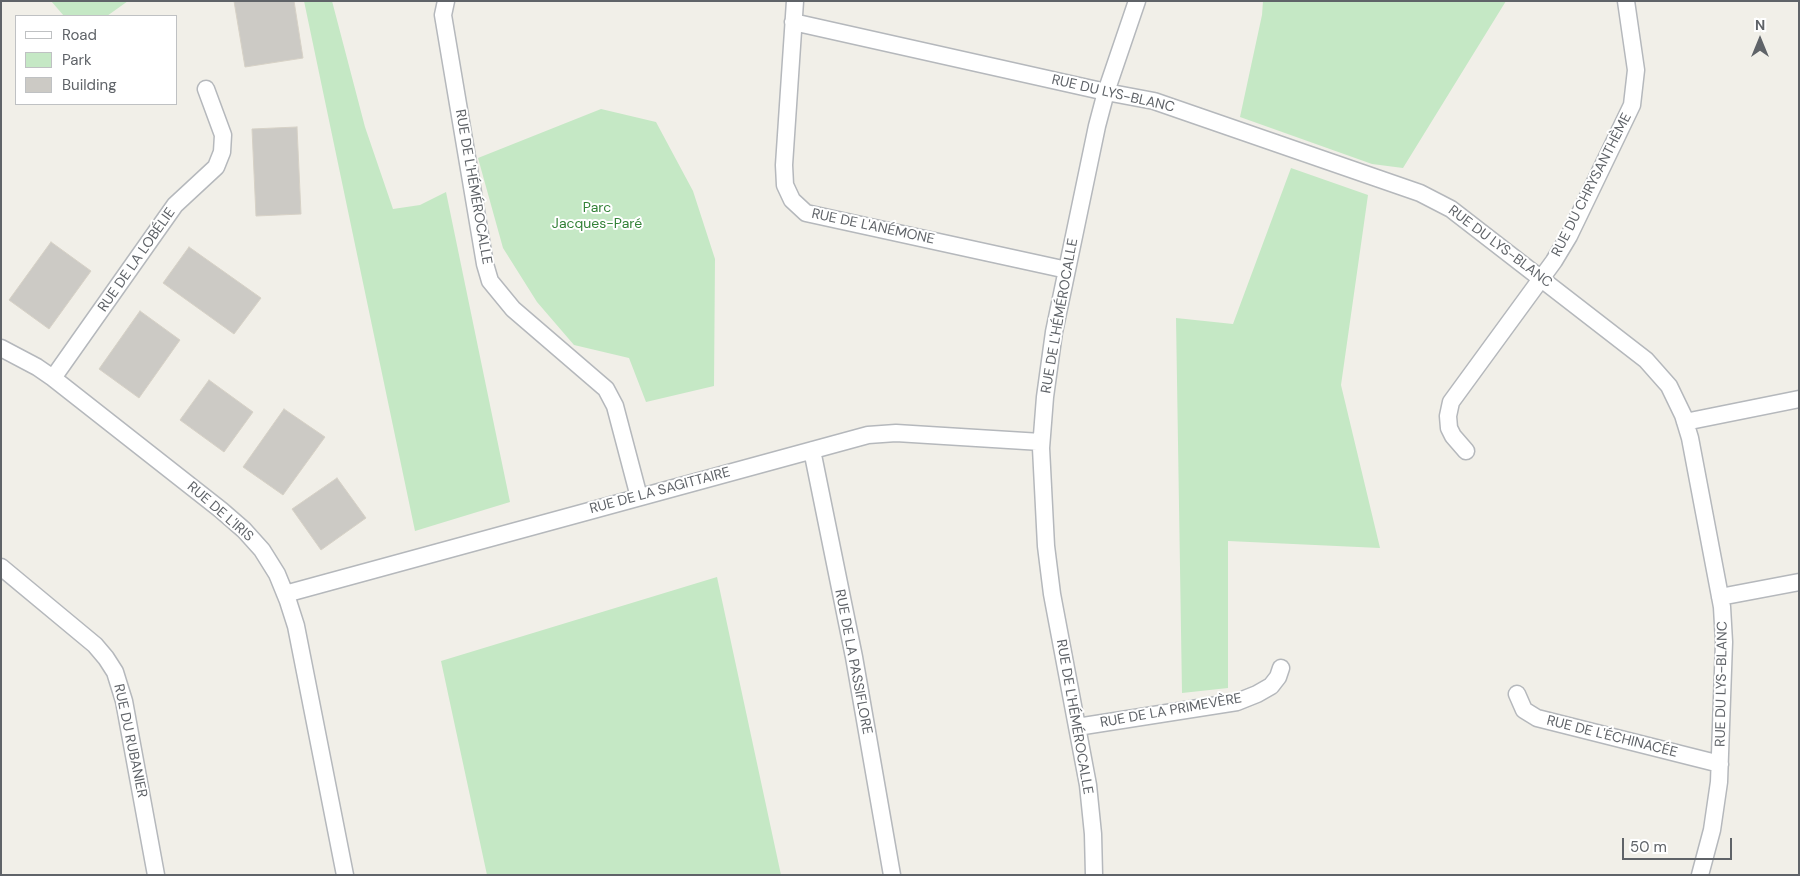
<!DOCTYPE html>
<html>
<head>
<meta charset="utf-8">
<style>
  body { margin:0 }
  #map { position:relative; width:1800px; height:876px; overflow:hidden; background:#f1efe8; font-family:"DM Sans",sans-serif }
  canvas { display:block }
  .frame { position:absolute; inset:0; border:2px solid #5f6368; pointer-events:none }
  .legend { position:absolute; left:15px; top:15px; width:162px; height:90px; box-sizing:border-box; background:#fff; border:1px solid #bfc1c3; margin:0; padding:6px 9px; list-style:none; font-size:15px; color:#5f6368 }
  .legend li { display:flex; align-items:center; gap:10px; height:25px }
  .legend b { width:25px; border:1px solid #bfc1c3 }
  .north { position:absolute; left:1735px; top:15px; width:50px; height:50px; -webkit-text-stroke:4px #fff; paint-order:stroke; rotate:0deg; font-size:14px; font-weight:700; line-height:20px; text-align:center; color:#5f6368 }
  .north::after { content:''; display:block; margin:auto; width:18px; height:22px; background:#5f6368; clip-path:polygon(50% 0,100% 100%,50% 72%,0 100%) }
  .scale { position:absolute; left:1622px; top:838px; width:110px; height:22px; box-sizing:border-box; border:2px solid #5f6368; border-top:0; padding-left:6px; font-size:15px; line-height:18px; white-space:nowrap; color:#5f6368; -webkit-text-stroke:4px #fff; paint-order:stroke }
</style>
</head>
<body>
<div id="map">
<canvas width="1800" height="876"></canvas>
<div class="frame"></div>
<ul class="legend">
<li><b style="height:6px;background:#fff"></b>Road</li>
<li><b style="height:14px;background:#c5e8c5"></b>Park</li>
<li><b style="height:14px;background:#cccac5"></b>Building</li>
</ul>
<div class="north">N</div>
<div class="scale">50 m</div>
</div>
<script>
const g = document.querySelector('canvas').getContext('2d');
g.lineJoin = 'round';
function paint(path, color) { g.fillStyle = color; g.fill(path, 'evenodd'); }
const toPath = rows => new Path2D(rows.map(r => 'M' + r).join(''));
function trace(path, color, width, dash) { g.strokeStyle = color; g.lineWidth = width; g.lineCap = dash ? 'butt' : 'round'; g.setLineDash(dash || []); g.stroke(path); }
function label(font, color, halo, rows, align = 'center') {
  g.font = font + ' "DM Sans",sans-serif'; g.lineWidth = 4; g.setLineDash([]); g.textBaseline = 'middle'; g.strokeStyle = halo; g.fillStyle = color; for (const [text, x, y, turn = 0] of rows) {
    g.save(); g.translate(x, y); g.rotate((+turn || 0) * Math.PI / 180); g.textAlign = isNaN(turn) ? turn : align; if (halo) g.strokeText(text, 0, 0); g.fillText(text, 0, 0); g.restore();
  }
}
const green = toPath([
  [51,1,128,1,107,16,64,16],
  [304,1,332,1,365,127,393,209,420,205,446,192,510,502,415,531],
  [1263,1,1506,1,1403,168,1372,164,1240,117,1262,15],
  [601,109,656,122,693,191,715,259,714,386,646,402,629,358,574,345,537,302,503,248,478,158],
  [1291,168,1368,195,1341,385,1380,548,1228,541,1228,688,1182,693,1176,318,1233,324],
  [717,577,781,875,487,875,441,661]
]);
const building = toPath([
  [234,1,294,1,303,58,245,67,234,1],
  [297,127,301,214,256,216,252,129,297,127],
  [51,242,91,271,49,329,9,300,51,242],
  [189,247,261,298,234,334,163,283,189,247],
  [140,311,180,340,139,398,99,369,140,311],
  [209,380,253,412,224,452,180,420,209,380],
  [284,409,325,437,283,495,243,467,284,409],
  [337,478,366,518,321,550,292,509,337,478]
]);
const minor = toPath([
  [446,1,443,15,485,264,490,281,513,309,606,389,615,406,639,497],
  [795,1,784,165,785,185,792,200,806,213,1067,270],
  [793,22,1106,92,1154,101,1420,193,1451,209,1646,360,1669,386,1683,415,1690,438,1722,607,1724,642,1719,782,1712,830,1700,875],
  [1,348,37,367,53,378,221,510,244,530,262,550,277,574,288,601,296,626,345,875],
  [53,378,175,205,216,167,222,152,223,135,206,89],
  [1685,422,1799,399],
  [812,450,854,657,892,875],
  [1466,451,1453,436,1449,428,1448,416,1451,402,1554,261,1569,236,1632,105,1636,70,1626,1],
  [1,567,95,645,106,658,115,672,124,701,156,875],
  [285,594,868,435,896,433,1041,442],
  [1720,597,1799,582],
  [1517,694,1524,710,1537,718,1720,764],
  [1077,727,1237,702,1257,694,1271,686,1278,677,1281,668],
  [1094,875,1093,834,1088,785,1052,594,1046,546,1041,448,1045,397,1054,332,1097,126,1106,92,1137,1]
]);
const streetNames = [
  ["RUE DU LYS-BLANC",1113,94,13],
  ["RUE DU CHRYSANTHÈME",1592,185,-63],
  ["RUE DE L'HÉMÉROCALLE",473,187,80],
  ["RUE DE L'ANÉMONE",873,227,12],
  ["RUE DU LYS-BLANC",1500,247,37],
  ["RUE DE LA LOBÉLIE",137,260,-55],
  ["RUE DE L'HÉMÉROCALLE",1060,316,-80],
  ["RUE DE LA SAGITTAIRE",660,491,-15],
  ["RUE DE L'IRIS",220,512,41],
  ["RUE DE LA PASSIFLORE",853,662,79],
  ["RUE DU LYS-BLANC",1722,684,-89],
  ["RUE DE LA PRIMEVÈRE",1171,711,-10],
  ["RUE DE L'HÉMÉROCALLE",1074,717,80],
  ["RUE DE L'ÉCHINACÉE",1612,737,14],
  ["RUE DU RUBANIER",130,741,78]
];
const parkNames = [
  ["Parc",597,208],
  ["Jacques-Paré",597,224]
];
paint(green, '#c5e8c5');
paint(building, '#cccac5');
trace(building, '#d6d1c6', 1);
trace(minor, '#b5b8bc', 19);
trace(minor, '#fff', 16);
label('14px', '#5f6368', '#fff', streetNames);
label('14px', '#348238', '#fff', parkNames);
</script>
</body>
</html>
